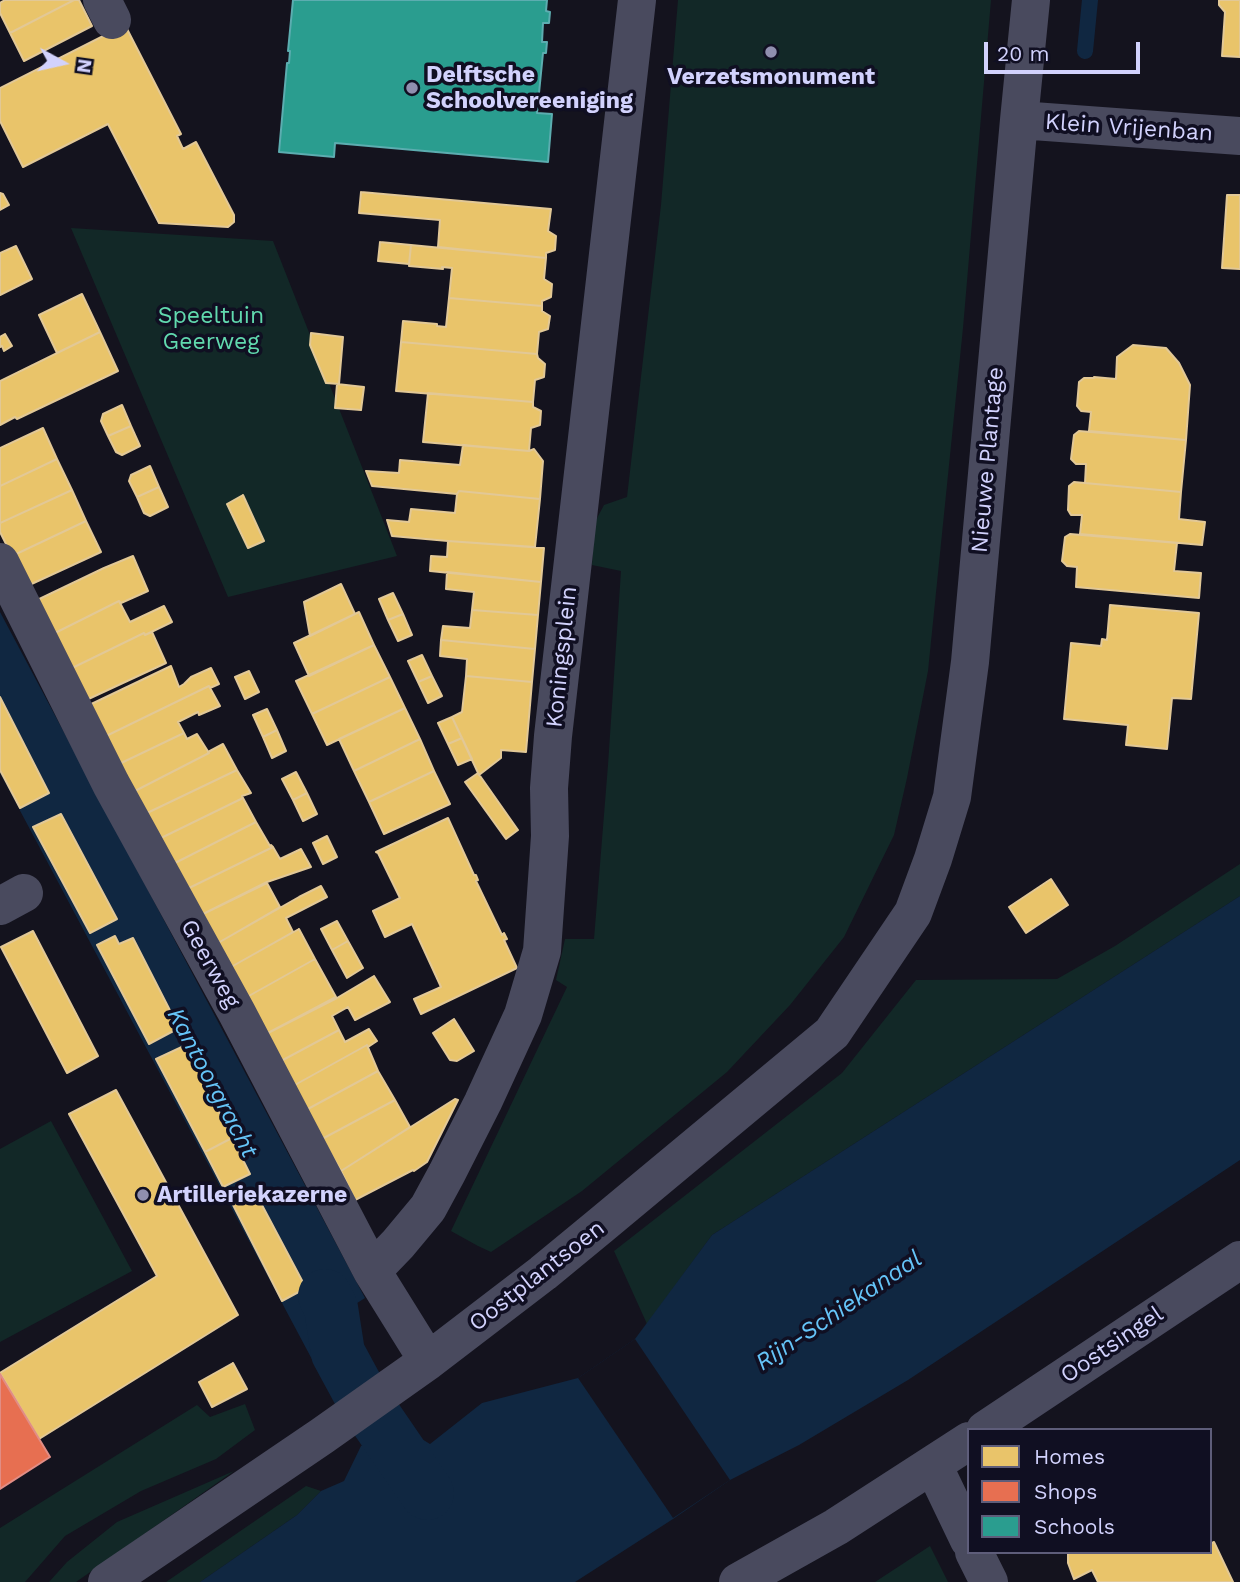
<!DOCTYPE html>
<html>
<head>
<meta charset="utf-8">
<style>
  body { margin:0 }
  #map { position:relative; width:1240px; height:1582px; overflow:hidden; background:#14131e; font-family:"Work Sans",sans-serif }
  canvas { display:block }
  .legend { position:absolute; left:967px; top:1428px; width:245px; height:126px; box-sizing:border-box; background:#100f22; border:2px solid #5e5d7a; margin:0; padding:9px 12px; list-style:none; font-size:21px; color:#d2d2fd }
  .legend li { display:flex; align-items:center; gap:14px; height:35px }
  .legend b { width:35px; border:2px solid #5e5d7a }
  .north { position:absolute; left:28px; top:28px; width:70px; height:70px; -webkit-text-stroke:5px #100f22; paint-order:stroke; rotate:98deg; font-size:19px; font-weight:700; line-height:28px; text-align:center; color:#d2d2fd }
  .north::after { content:''; display:block; margin:auto; width:24px; height:32px; background:#d2d2fd; clip-path:polygon(50% 0,100% 100%,50% 72%,0 100%) }
  .scale { position:absolute; left:984px; top:42px; width:156px; height:32px; box-sizing:border-box; border:4px solid #d2d2fd; border-top:0; padding-left:9px; font-size:21px; line-height:24px; white-space:nowrap; color:#d2d2fd; -webkit-text-stroke:5px #100f22; paint-order:stroke }
</style>
</head>
<body>
<div id="map">
<canvas width="1240" height="1582"></canvas>
<ul class="legend">
<li><b style="height:19px;background:#e9c46a"></b>Homes</li>
<li><b style="height:19px;background:#e76f51"></b>Shops</li>
<li><b style="height:19px;background:#2a9d8f"></b>Schools</li>
</ul>
<div class="north">N</div>
<div class="scale">20 m</div>
</div>
<script>
const g = document.querySelector('canvas').getContext('2d');
g.lineJoin = 'round';
function paint(path, color) { g.fillStyle = color; g.fill(path, 'evenodd'); }
const toPath = rows => new Path2D(rows.map(r => 'M' + r).join(''));
function trace(path, color, width, dash) { g.strokeStyle = color; g.lineWidth = width; g.lineCap = dash ? 'butt' : 'round'; g.setLineDash(dash || []); g.stroke(path); }
function label(font, color, halo, rows, align = 'center') {
  g.font = font + ' "Work Sans",sans-serif'; g.lineWidth = 7; g.setLineDash([]); g.textBaseline = 'middle'; g.strokeStyle = halo; g.fillStyle = color; for (const [text, x, y, turn = 0] of rows) {
    g.save(); g.translate(x, y); g.rotate((+turn || 0) * Math.PI / 180); g.textAlign = isNaN(turn) ? turn : align; if (halo) g.strokeText(text, 0, 0); g.fillText(text, 0, 0); g.restore();
  }
}
const green = toPath([
  [678,0,991,0,963,328,928,671,907,778,894,835,844,937,790,1005,727,1072,582,1191,491,1252,478,1246,451,1231,567,987,556,980,565,939,594,939,608,765,621,571,592,565,595,522,604,505,627,497,661,205],
  [71,228,273,241,397,556,228,597],
  [1240,864,1240,896,712,1235,647,1324,614,1251,842,1073,916,980,1057,979,1115,946],
  [51,1121,132,1271,0,1342,0,1149],
  [245,1404,255,1430,216,1459,141,1491,65,1536,25,1582,0,1582,0,1528,197,1405,210,1417],
  [234,1471,76,1582,49,1582,67,1562,117,1522],
  [306,1486,321,1491,297,1515,200,1582,166,1582],
  [930,1546,948,1582,875,1582]
]);
const water = toPath([
  [0,612,365,1298,343,1312,361,1358,323,1380,0,773],
  [1240,896,1240,1160,908,1380,799,1445,730,1480,673,1519,575,1582,200,1582,297,1515,321,1491,344,1481,361,1446,399,1425,430,1444,482,1403,578,1378,635,1339,712,1235]
]);
const pier = toPath([
  [635,1339,730,1480,673,1518,578,1378]
]);
const homes = toPath([
  [5,0,74,0,10,33,0,13,0,3,5,0],
  [74,0,79,0,92,26,24,61,10,33,74,0],
  [1219,0,1240,0,1240,57,1222,56,1225,12,1219,5,1219,0],
  [125,25,181,134,177,136,183,149,196,142,234,215,234,222,228,227,159,223,108,124,23,167,0,121,0,88,125,25],
  [361,192,551,209,548,231,556,236,555,250,546,253,546,258,438,247,440,220,359,213,361,192],
  [0,193,3,194,9,205,0,210,0,193],
  [1227,195,1240,195,1240,269,1222,268,1227,195],
  [380,242,411,245,409,264,378,261,380,242],
  [411,245,546,258,544,279,552,284,551,297,542,301,542,306,449,298,452,268,442,267,443,269,409,266,411,245],
  [16,246,32,279,0,295,0,253,16,246],
  [82,294,100,332,57,353,39,315,82,294],
  [449,298,542,306,542,311,550,316,548,329,539,332,537,354,401,342,403,321,437,324,437,326,446,327,449,298],
  [100,332,118,371,17,419,15,417,0,425,0,381,100,332],
  [311,333,343,337,339,384,326,383,310,345,311,333],
  [5,334,12,346,4,351,2,346,0,347,0,337,5,334],
  [401,342,537,354,538,358,545,364,544,377,535,380,533,402,396,391,401,342],
  [1133,345,1166,348,1179,363,1190,385,1186,440,1089,431,1091,412,1081,411,1077,406,1079,382,1084,378,1094,378,1094,377,1116,379,1117,357,1133,345],
  [337,384,364,387,361,410,335,408,337,384],
  [428,393,533,402,533,407,541,411,540,425,531,428,529,451,423,442,428,393],
  [122,405,131,426,108,436,101,421,103,414,122,405],
  [131,426,140,446,122,455,116,452,108,436,131,426],
  [43,428,57,459,0,486,0,448,43,428],
  [1079,431,1186,440,1181,492,1085,483,1086,464,1076,464,1071,459,1074,435,1079,431],
  [463,445,529,451,534,449,543,461,540,499,459,491,457,494,372,486,366,471,399,473,400,460,460,465,463,445],
  [57,459,72,490,0,523,0,486,57,459],
  [150,466,159,487,137,497,129,481,131,475,150,466],
  [1074,482,1181,492,1179,519,1205,522,1202,545,1080,534,1082,515,1071,515,1068,510,1069,486,1074,482],
  [159,487,168,507,150,516,144,513,137,497,159,487],
  [72,490,86,521,12,556,0,532,0,523,72,490],
  [459,491,540,499,535,547,448,541,392,536,387,520,409,522,411,509,455,513,457,494,459,491],
  [243,495,264,541,248,548,227,504,243,495],
  [86,521,101,552,25,587,12,556,86,521],
  [1070,534,1177,543,1174,571,1201,573,1199,598,1076,587,1077,567,1067,566,1062,561,1065,537,1070,534],
  [448,541,544,548,541,582,430,571,431,556,447,557,448,541],
  [133,556,148,591,121,603,119,601,49,636,33,602,104,568,133,556],
  [447,572,541,582,538,615,472,610,474,592,446,589,447,572],
  [341,584,355,614,310,636,304,602,341,584],
  [393,593,403,614,388,620,379,599,393,593],
  [119,601,130,622,164,606,172,622,145,635,144,633,66,671,49,636,119,601],
  [1110,605,1199,613,1191,699,1172,698,1167,749,1126,745,1128,725,1064,719,1071,643,1101,646,1102,639,1107,640,1110,605],
  [472,610,538,615,535,649,441,640,443,626,470,628,472,610],
  [359,612,374,645,309,676,294,643,359,612],
  [403,614,412,635,398,641,388,620,403,614],
  [152,632,166,663,82,702,66,671,144,633,145,635,152,632],
  [441,640,535,649,532,682,466,676,467,659,440,656,441,640],
  [374,645,390,677,312,714,296,681,374,645],
  [422,655,432,676,418,682,408,661,422,655],
  [171,666,179,687,184,684,191,677,211,668,219,684,210,688,209,686,102,738,85,707,171,666],
  [249,671,259,692,245,699,235,677,249,671],
  [432,676,442,696,428,703,418,682,432,676],
  [466,676,532,682,526,752,501,750,501,758,479,775,452,717,462,712,466,676],
  [390,677,405,708,327,745,312,714,390,677],
  [209,686,220,706,199,715,198,712,178,722,184,733,117,765,102,738,209,686],
  [0,697,49,793,20,808,0,770,0,697],
  [405,708,420,739,354,771,339,739,405,708],
  [267,709,277,730,263,737,253,715,267,709],
  [452,717,462,738,448,744,438,723,452,717],
  [277,730,286,751,272,758,263,737,277,730],
  [184,733,187,739,197,734,209,753,133,792,117,765,184,733],
  [462,738,472,759,458,765,448,744,462,738],
  [420,739,434,771,369,802,354,771,420,739],
  [223,744,237,770,145,814,133,792,209,753,208,752,223,744],
  [237,770,251,793,242,796,243,798,159,839,145,814,237,770],
  [434,771,450,804,384,834,369,802,434,771],
  [296,772,307,793,293,800,282,779,296,772],
  [478,773,518,830,506,839,465,782,478,773],
  [307,793,317,814,303,821,293,800,307,793],
  [243,798,256,822,173,864,159,839,243,798],
  [61,814,117,919,90,933,33,827,61,814],
  [448,818,474,875,476,875,478,880,476,881,502,935,504,933,507,939,504,940,517,968,421,1014,414,999,441,987,412,924,385,937,373,911,400,898,378,853,376,852,448,818],
  [256,822,270,846,271,845,273,847,187,889,173,864,256,822],
  [327,836,337,857,323,864,313,843,327,836],
  [273,847,280,859,301,849,311,867,267,882,201,915,187,889,273,847],
  [1051,879,1068,905,1026,933,1009,907,1051,879],
  [267,883,280,907,218,943,201,915,267,883],
  [321,886,327,897,286,918,293,932,231,967,218,943,299,897,321,886],
  [337,921,348,941,332,950,321,929,337,921],
  [299,929,315,959,247,997,231,967,299,929],
  [33,931,98,1056,67,1073,1,947,33,931],
  [115,936,119,944,133,938,179,1028,149,1044,97,945,115,936],
  [348,941,363,968,347,978,332,950,348,941],
  [315,959,336,997,266,1034,247,997,315,959],
  [374,976,390,1002,355,1020,348,1007,332,1016,339,1030,281,1061,266,1034,337,998,374,976],
  [454,1019,474,1051,457,1061,450,1060,433,1033,454,1019],
  [369,1029,377,1041,368,1047,367,1045,293,1086,281,1061,339,1030,345,1042,369,1029],
  [186,1045,232,1138,205,1152,156,1059,186,1045],
  [367,1045,378,1071,306,1110,293,1086,367,1045],
  [378,1071,395,1100,322,1139,306,1110,378,1071],
  [116,1090,238,1315,39,1439,0,1373,157,1276,69,1114,116,1090],
  [455,1099,458,1100,427,1162,414,1171,413,1170,355,1200,341,1171,455,1099],
  [395,1100,410,1127,341,1171,322,1139,395,1100],
  [232,1138,250,1174,223,1187,205,1152,232,1138],
  [254,1190,306,1288,282,1301,231,1201,254,1190],
  [233,1363,247,1389,212,1407,199,1382,233,1363],
  [1214,1542,1233,1582,1098,1582,1092,1570,1074,1579,1068,1563,1068,1552,1210,1552,1210,1544,1214,1542]
]);
const shops = toPath([
  [0,1374,50,1457,0,1489,0,1374]
]);
const schools = toPath([
  [293,0,547,0,546,11,550,12,549,23,543,23,542,42,547,42,546,53,543,53,537,113,552,114,548,162,335,143,334,157,279,152,287,63,289,63,290,51,288,51,293,0]
]);
const stream = toPath([
  [1085,51,1090,0]
]);
const canal = toPath([
  [325,1296,331,1308,338,1353,364,1401,427,1493]
]);
const minor = toPath([
  [102,0,112,20],
  [1019,120,1240,136],
  [0,562,111,784,237,1013,372,1271,428,1361],
  [0,906,24,893],
  [372,1271,398,1244,428,1208,447,1173,483,1102,523,1015,542,951,550,836,549,788,553,736,637,0],
  [985,1430,1240,1260],
  [933,1465,969,1540],
  [974,1552,989,1582],
  [107,1582,322,1436,428,1361,543,1273,600,1226,832,1033,913,913,933,859,952,797,970,662,1019,120,1031,0],
  [738,1582,836,1527,969,1441]
]);
const markers = [
  [771,52,7,"#908faf"],
  [412,88,7,"#908faf"],
  [143,1195,7,"#908faf"]
];
const poiNames = [
  ["Delftsche",426,75],
  ["Schoolvereeniging",426,101],
  ["Verzetsmonument",771,77,"center"],
  ["Artilleriekazerne",157,1195]
];
const streetNames = [
  ["Klein Vrijenban",1129,128,4],
  ["Nieuwe Plantage",988,460,-85],
  ["Koningsplein",562,657,-84],
  ["Geerweg",210,964,61],
  ["Oostplantsoen",537,1276,-38],
  ["Oostsingel",1112,1345,-34]
];
const parkNames = [
  ["Speeltuin",211,316],
  ["Geerweg",211,342]
];
const waterNames = [
  ["Kantoorgracht",212,1083,62],
  ["Rijn-Schiekanaal",839,1311,-34]
];
paint(green, '#122827');
paint(water, '#102741');
paint(pier, '#14131e');
paint(homes, '#e9c46a');
trace(homes, '#e2c896', 2);
paint(shops, '#e76f51');
trace(shops, '#e18d85', 2);
paint(schools, '#2a9d8f');
trace(schools, '#5cadb0', 2);
trace(stream, '#102741', 16);
trace(canal, '#102741', 54);
trace(minor, '#494a5e', 38);
for (const [x, y, r, color] of markers) { const dot = new Path2D(); dot.arc(x, y, r, 0, 2 * Math.PI); g.fillStyle = color; g.fill(dot); trace(dot, '#100f22', 2.5); }
label('bold 23px', '#d2d2fd', '#100f22', poiNames, 'left');
label('23px', '#d2d2fd', '#100f22', streetNames);
label('23px', '#61d9ae', '#100f22', parkNames);
label('italic 24px', '#65c4f8', '#100f22', waterNames);
</script>
</body>
</html>
